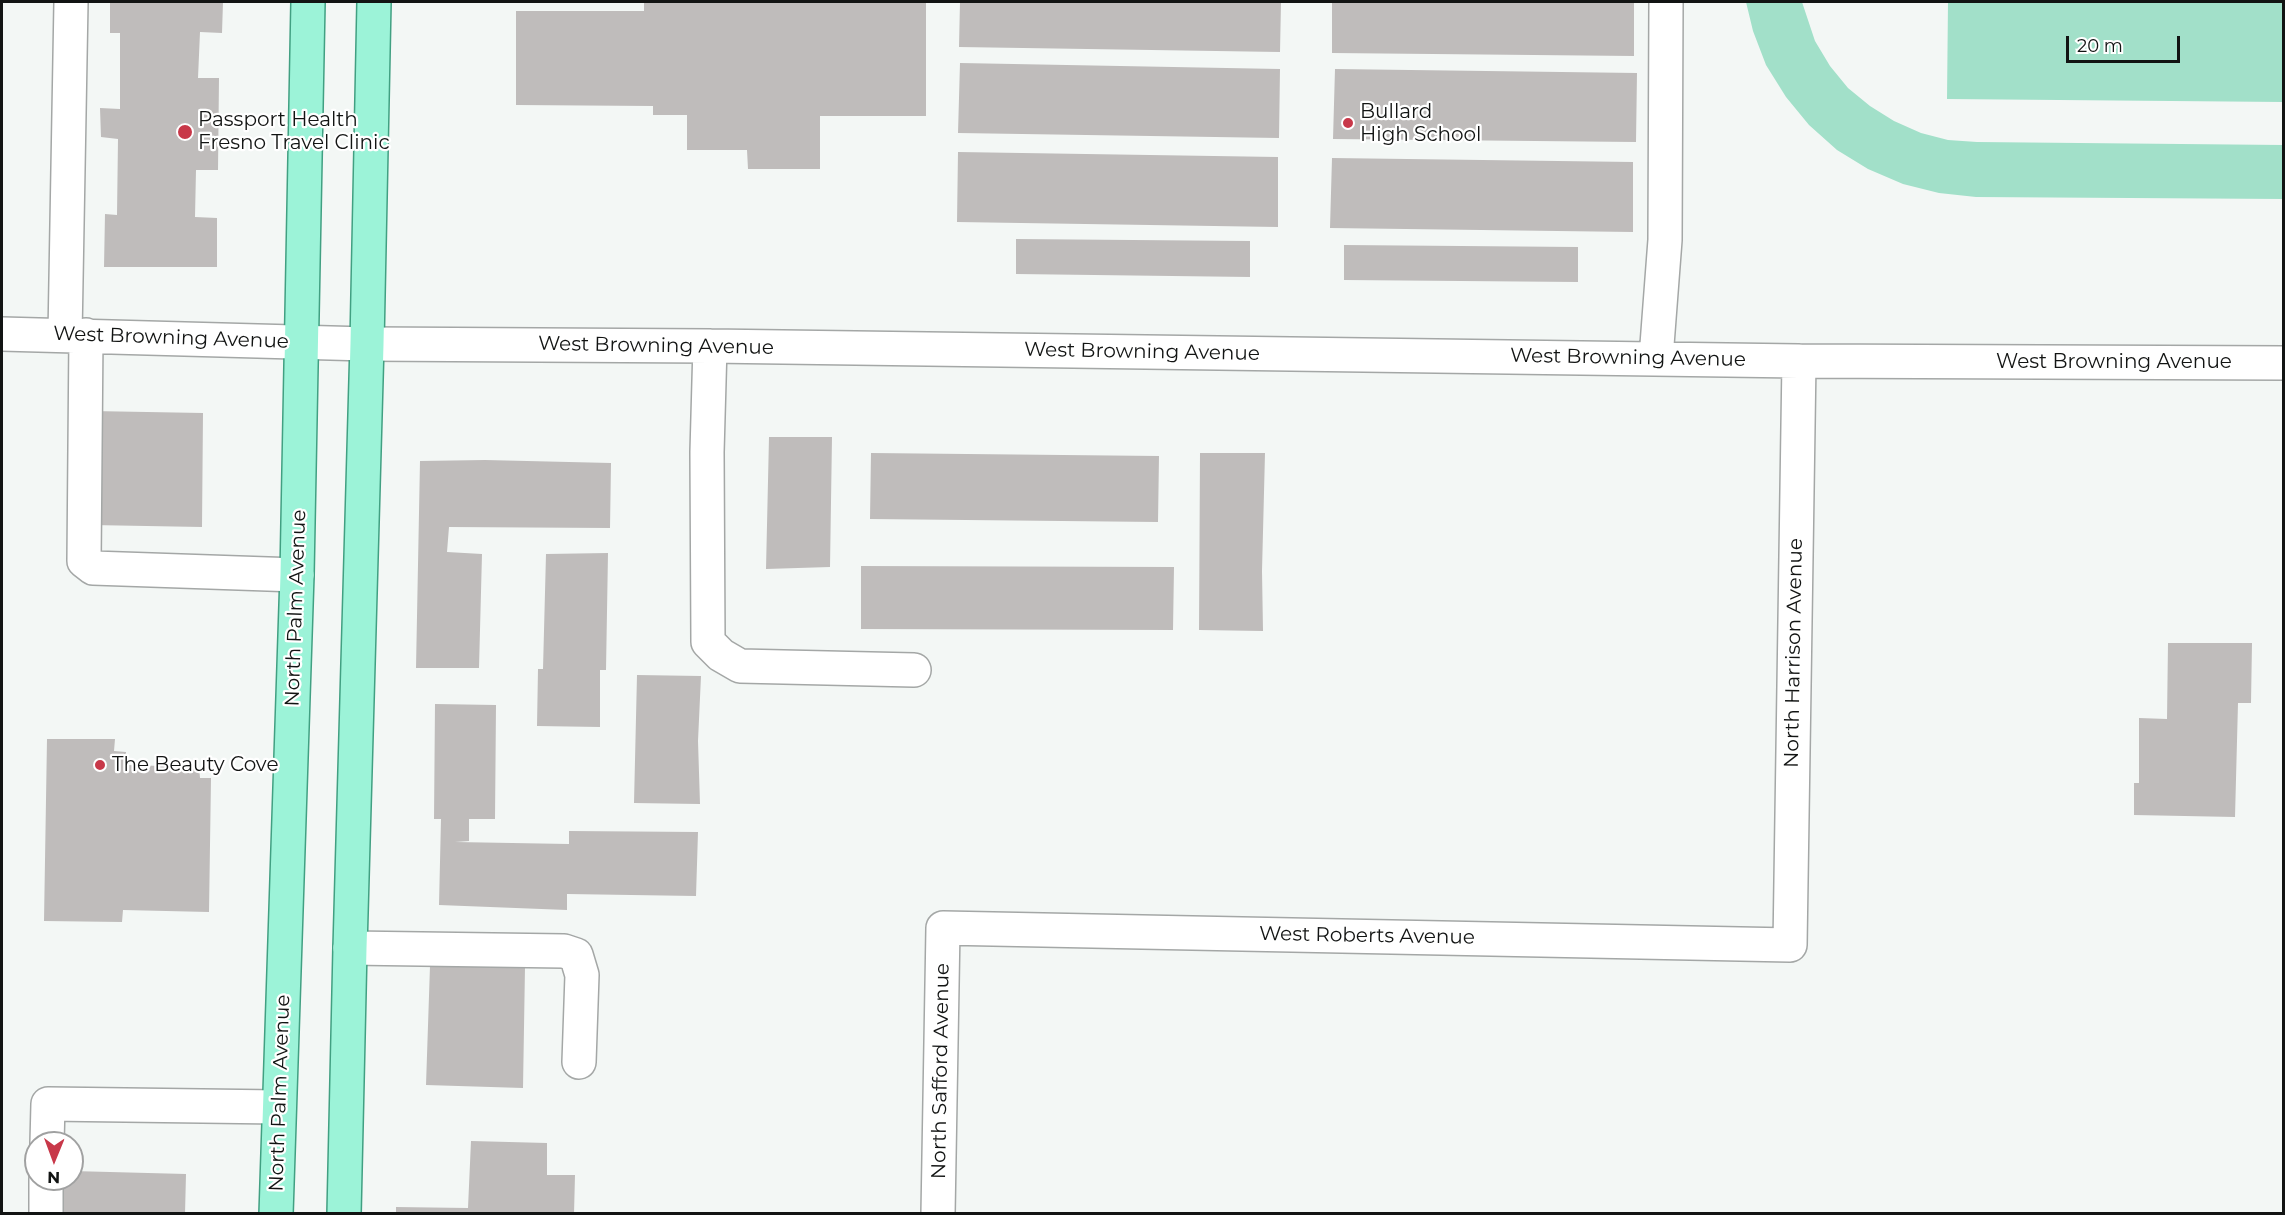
<!DOCTYPE html>
<html>
<head>
<meta charset="utf-8">
<style>
  body { margin:0 }
  #map { position:relative; width:2285px; height:1215px; overflow:hidden; background:#f3f7f5; font-family:Montserrat,sans-serif }
  canvas { display:block }
  .frame { position:absolute; inset:0; border:3px solid #121413; pointer-events:none }
  .north { position:absolute; left:24px; top:1131px; width:60px; height:60px; box-sizing:border-box; background:#fff; border:2px solid #a0a1a1; border-radius:50%; rotate:181deg; font-size:16px; font-weight:700; line-height:24px; text-align:center; color:#121413 }
  .north::after { content:''; display:block; margin:auto; width:21px; height:27px; background:#c83849; clip-path:polygon(50% 0,100% 100%,50% 72%,0 100%) }
  .scale { position:absolute; left:2066px; top:36px; width:114px; height:27px; box-sizing:border-box; border:3px solid #121413; border-top:0; padding-left:8px; font-size:18px; line-height:21px; white-space:nowrap; color:#121413; -webkit-text-stroke:4px #fff; paint-order:stroke }
</style>
</head>
<body>
<div id="map">
<canvas width="2285" height="1215"></canvas>
<div class="frame"></div>
<div class="north">N</div>
<div class="scale">20 m</div>
</div>
<script>
const g = document.querySelector('canvas').getContext('2d');
g.lineJoin = 'round';
function paint(path, color) { g.fillStyle = color; g.fill(path, 'evenodd'); }
const toPath = rows => new Path2D(rows.map(r => 'M' + r).join(''));
function trace(path, color, width, dash) { g.strokeStyle = color; g.lineWidth = width; g.lineCap = dash ? 'butt' : 'round'; g.setLineDash(dash || []); g.stroke(path); }
function label(font, color, halo, rows, align = 'center') {
  g.font = font + ' Montserrat,sans-serif'; g.lineWidth = 4.5; g.setLineDash([]); g.textBaseline = 'middle'; g.strokeStyle = halo; g.fillStyle = color; for (const [text, x, y, turn = 0] of rows) {
    g.save(); g.translate(x, y); g.rotate((+turn || 0) * Math.PI / 180); g.textAlign = isNaN(turn) ? turn : align; if (halo) g.strokeText(text, 0, 0); g.fillText(text, 0, 0); g.restore();
  }
}
const green = toPath([
  [1746,2,1802,2,1815,41,1830,66,1848,88,1870,106,1894,121,1921,133,1948,140,1977,142,2283,145,2283,199,1976,197,1939,193,1903,184,1868,169,1837,150,1809,125,1786,97,1766,65,1753,31],
  [1948,2,2283,2,2283,102,1947,99]
]);
const building = toPath([
  [110,2,223,2,222,33,200,32,198,78,219,78,218,170,196,170,195,217,217,218,217,267,104,267,105,214,117,215,118,139,101,137,100,108,120,109,120,33,110,33],
  [644,2,926,2,926,116,820,116,820,169,748,169,747,150,687,150,687,115,653,115,653,106,516,105,516,11,644,11],
  [960,2,1281,2,1280,52,959,47],
  [1332,2,1634,2,1634,56,1332,53],
  [960,63,1280,69,1279,138,958,133],
  [1335,69,1637,73,1636,142,1333,139],
  [958,152,1278,157,1278,227,957,222],
  [1332,158,1633,162,1633,232,1330,228],
  [1016,239,1250,241,1250,277,1016,274],
  [1344,245,1578,247,1578,282,1344,280],
  [91,411,203,413,202,527,91,525],
  [769,437,832,437,830,567,766,569],
  [871,453,1159,456,1158,522,870,519],
  [1200,453,1265,453,1262,571,1263,631,1199,630],
  [485,460,611,463,610,528,449,527,447,552,482,554,479,668,416,668,420,461],
  [608,553,606,670,600,670,600,727,537,726,538,669,543,669,546,554],
  [861,566,1174,567,1173,630,861,629],
  [2168,643,2252,643,2251,703,2238,703,2235,817,2134,815,2134,783,2139,783,2139,718,2167,719],
  [637,675,701,676,698,741,700,804,634,803],
  [435,704,496,705,495,819,469,819,469,841,455,842,569,844,569,831,698,832,696,896,567,894,567,910,439,905,441,819,434,819],
  [47,739,115,739,114,751,126,752,126,765,199,767,200,778,211,778,209,912,123,910,122,922,44,921],
  [430,966,525,967,523,1088,426,1085],
  [471,1141,547,1143,547,1175,575,1175,574,1214,396,1214,396,1207,468,1208],
  [72,1171,186,1174,185,1214,54,1214,55,1179,72,1179]
]);
const minor = toPath([
  [2,334,367,344,710,346,1799,361,2284,363],
  [65,335,71,2],
  [86,335,84,561,93,568,297,575],
  [710,346,707,452,708,642,721,655,740,666,914,670],
  [1656,358,1665,240,1666,2],
  [350,948,564,951,576,955,582,975,579,1062],
  [47,1143,48,1104,279,1107],
  [46,1214,46,1179],
  [938,1214,943,928,1790,945,1799,361]
]);
const major = toPath([
  [276,1214,297,575,308,2],
  [344,1214,350,948,367,344,374,2]
]);
const markers = [
  [1348,123,6,"#c83849"],
  [185,132,8,"#c83849"],
  [100,765,6,"#c83849"]
];
const poiNames = [
  ["Bullard",1360,112],
  ["High School",1360,135],
  ["Passport Health",198,120],
  ["Fresno Travel Clinic",198,143],
  ["The Beauty Cove",112,765]
];
const streetNames = [
  ["West Browning Avenue",171,338,2],
  ["West Browning Avenue",656,346,1],
  ["West Browning Avenue",1142,352,1],
  ["West Browning Avenue",1628,358,1],
  ["West Browning Avenue",2114,362],
  ["North Palm Avenue",296,608,-88],
  ["North Harrison Avenue",1794,653,-89],
  ["West Roberts Avenue",1367,936,1],
  ["North Safford Avenue",941,1071,-89],
  ["North Palm Avenue",280,1093,-88]
];
paint(green, '#a2e0c9');
paint(building, '#bfbcbb');
trace(minor, '#a4a7a6', 36);
trace(major, '#41a082', 36);
trace(minor, '#fff', 33);
trace(major, '#9cf3d8', 33);
for (const [x, y, r, color] of markers) { const dot = new Path2D(); dot.arc(x, y, r, 0, 2 * Math.PI); g.fillStyle = color; g.fill(dot); trace(dot, '#fff', 2); }
label('20px', '#121413', '#fff', poiNames, 'left');
label('20px', '#121413', '#fff', streetNames);
</script>
</body>
</html>
